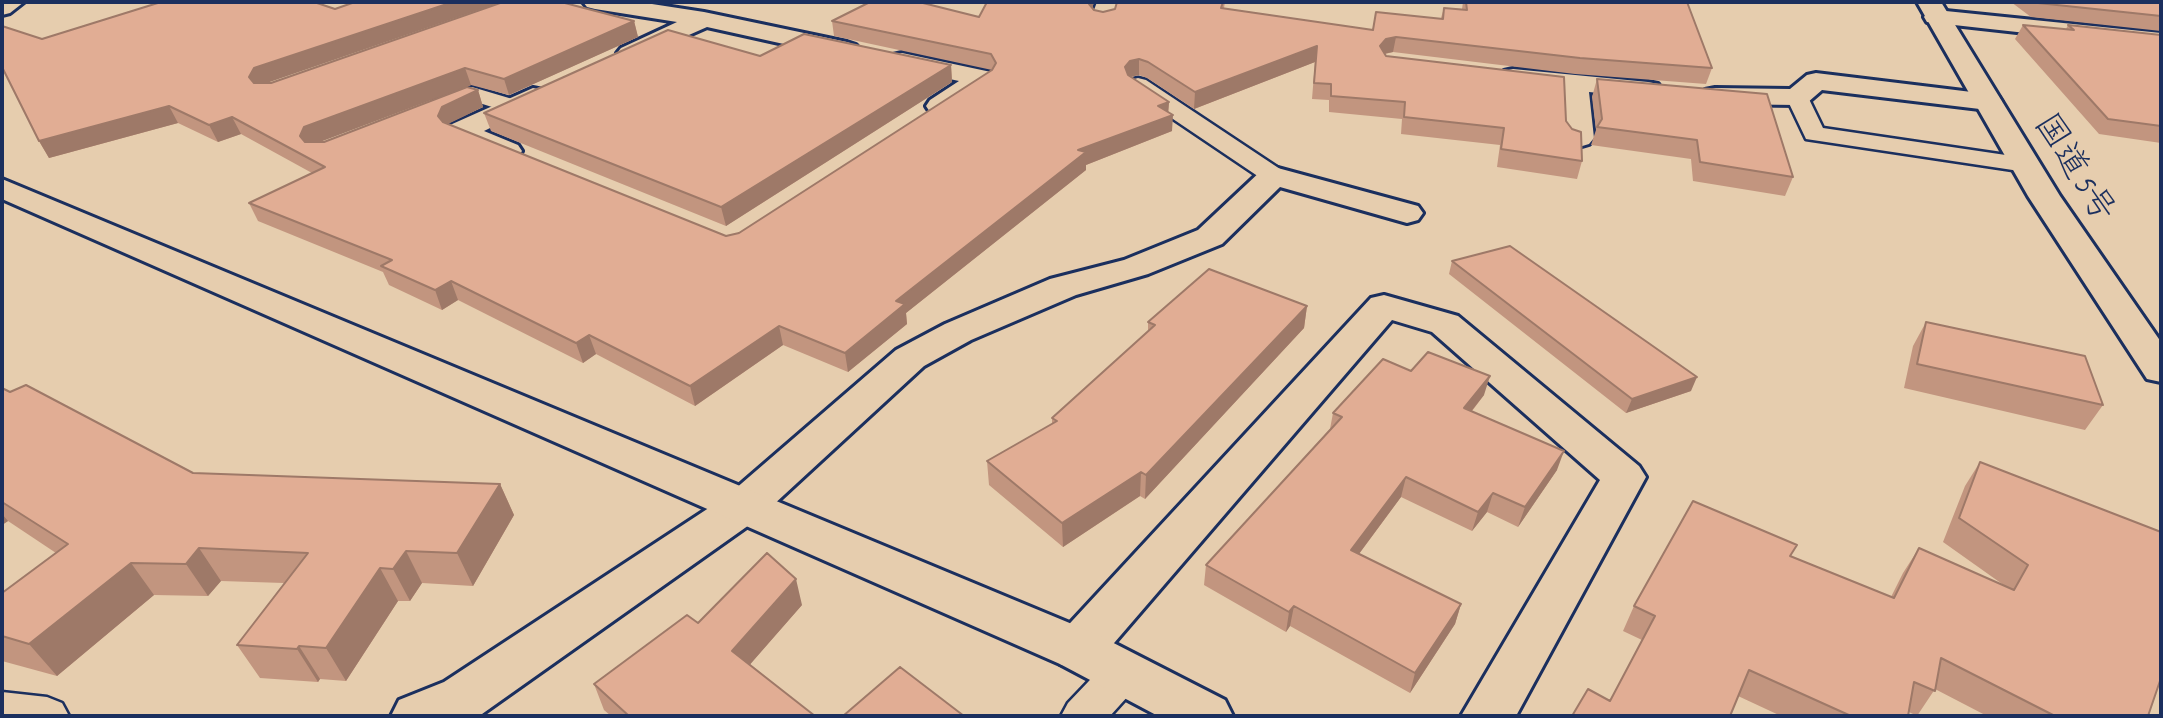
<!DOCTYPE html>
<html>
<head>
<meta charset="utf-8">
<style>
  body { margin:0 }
  #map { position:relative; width:2163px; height:718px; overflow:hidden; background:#e6cdae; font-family:Caveat,sans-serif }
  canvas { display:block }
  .frame { position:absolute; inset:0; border:4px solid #1b2f5e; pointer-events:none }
</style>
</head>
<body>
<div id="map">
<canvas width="2163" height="718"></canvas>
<div class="frame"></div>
</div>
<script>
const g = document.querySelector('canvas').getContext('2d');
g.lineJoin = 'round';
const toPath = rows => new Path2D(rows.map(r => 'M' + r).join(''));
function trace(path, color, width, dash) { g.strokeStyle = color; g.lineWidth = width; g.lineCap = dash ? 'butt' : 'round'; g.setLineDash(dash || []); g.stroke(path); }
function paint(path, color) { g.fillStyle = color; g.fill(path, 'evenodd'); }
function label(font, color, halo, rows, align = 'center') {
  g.font = font + ' Caveat,"Klee One",sans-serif'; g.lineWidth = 6; g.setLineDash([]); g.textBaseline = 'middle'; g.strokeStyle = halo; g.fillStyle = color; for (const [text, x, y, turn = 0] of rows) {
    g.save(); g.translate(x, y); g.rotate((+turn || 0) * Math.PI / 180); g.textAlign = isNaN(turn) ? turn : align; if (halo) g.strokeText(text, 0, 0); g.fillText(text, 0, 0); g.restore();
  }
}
const lane = toPath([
  [1138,78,1146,80,1283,171,1287,176,1283,181,1274,184,1265,181,1130,90,1127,85,1130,80,1138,78],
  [472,87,519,101,522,106,519,111,511,113,473,101,441,113,433,111,430,106,433,101,472,87],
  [1797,90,1805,92,1808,97,1823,128,2026,158,2035,160,2038,165,2035,170,2026,172,1806,139,1786,97,1789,92,1797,90],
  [1123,655,1138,661,1144,673,1138,685,1110,716,1061,716,1068,703,1108,661,1123,655],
  [2,692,47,697,62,703,69,716,2,716,2,692]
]);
const street = toPath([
  [583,2,639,2,704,12,847,42,856,45,860,50,856,55,847,58,707,27,630,61,621,58,617,53,621,48,677,22,595,9,587,7,583,2],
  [1097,2,1121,2,1112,23,1103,25,1094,23,1091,18,1097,2],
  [1936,10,2161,33,2161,48,1927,22,1924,17,1927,12,1936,10],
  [902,53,991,72,995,78,991,84,950,112,940,114,930,112,926,106,930,100,959,81,893,67,889,61,893,55,902,53],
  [1513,69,1648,82,1658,84,1662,90,1658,96,1648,98,1589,92,1594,138,1589,144,1579,147,1569,144,1564,138,1562,90,1504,83,1500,77,1504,71,1513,69],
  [1816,73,1988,94,1998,96,2002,102,1998,108,1988,110,1822,90,1807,103,1797,105,1715,104,1705,102,1701,96,1705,90,1715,88,1790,89,1807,75,1816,73],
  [533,88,543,90,547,96,543,102,484,131,518,145,522,151,518,157,507,160,496,157,450,137,446,131,450,125,533,88],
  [1274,167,1418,206,1423,213,1418,220,1407,223,1280,187,1222,244,1148,274,1076,295,971,340,924,366,759,518,482,714,476,716,391,716,399,700,444,682,727,496,896,350,945,324,1050,279,1124,260,1198,230,1263,169,1274,167],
  [1384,295,1458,316,1639,466,1646,477,1516,716,1461,716,1600,480,1432,332,1392,320,1096,664,1078,670,1060,664,1053,649,1060,634,1371,298,1384,295]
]);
const secondary = toPath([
  [2,2,24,2,10,13,2,15,2,2],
  [2,179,1096,634,1225,700,1233,716,1158,716,1060,664,2,199,2,179]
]);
const highway = toPath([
  [1917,2,1941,2,2060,196,2161,342,2161,382,2147,379,2028,196,1917,2]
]);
const wall = toPath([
  [987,2,1094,2,1092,9,1094,10,1103,12,1225,2,1224,8,1373,30,1441,18,1444,8,1462,9,1463,2,1687,2,1712,68,1706,84,1575,74,1393,52,1385,54,1386,56,1566,121,1582,161,1577,179,1497,167,1500,145,1401,134,1402,119,1329,112,1329,100,1312,99,1315,62,1194,109,1147,78,1139,75,1131,77,1169,102,1168,112,1172,131,1086,165,1086,170,906,313,907,324,848,372,783,345,695,406,596,354,583,363,458,300,442,310,389,285,383,272,258,221,249,203,312,173,241,134,218,142,178,123,49,158,39,141,42,39,335,9,265,83,271,83,634,21,638,37,509,95,471,85,318,142,324,142,478,90,483,107,447,124,726,236,739,233,992,70,834,36,832,21,979,17],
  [2011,2,2161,2,2161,31,2031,17],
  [2023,25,2066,29,2068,25,2161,35,2161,143,2099,134,2015,39],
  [760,56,951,65,952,82,726,226,491,131,484,113],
  [1597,79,1793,177,1785,196,1693,181,1691,159,1591,145,1596,130,1592,97],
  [1452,261,1691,391,1626,413,1449,274],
  [1307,306,1304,328,1145,499,1140,496,1063,547,989,485,987,461,1052,424,1052,418,1148,332,1148,322],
  [1926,322,2103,405,2085,430,1904,388,1913,346],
  [1411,371,1484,395,1472,411,1557,470,1518,527,1487,512,1472,531,1401,497,1359,554,1461,604,1455,624,1410,693,1290,626,1286,632,1204,585,1206,565,1330,429,1333,413],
  [2,388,193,473,500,484,514,515,473,586,422,583,410,601,398,601,346,681,320,679,318,682,260,678,237,645,284,583,221,581,208,596,154,595,57,676,2,661,2,593,56,553,8,521,2,525],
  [1980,462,2148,716,1987,716,1935,689,1917,716,1909,712,1908,716,1781,716,1738,696,1610,701,1642,640,1623,631,1634,606,1791,556,1891,597,1903,573,1919,548,2005,586,1943,542,1965,486],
  [802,605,750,664,815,716,611,716,604,710,594,684,698,623]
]);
const shadedWall = toPath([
  [453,2,502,2,261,85,257,93,249,77,254,68],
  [1090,2,1094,2,1089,19,1089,4],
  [634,21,638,37,509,95,504,79],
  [1396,37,1393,52,1383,54,1380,46,1386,39],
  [1317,46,1315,62,1194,109,1195,92],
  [1139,59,1139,75,1129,77,1125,67,1130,61],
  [951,65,952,82,726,226,721,207],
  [465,68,471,85,312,145,308,153,300,136,304,127],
  [478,90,483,107,448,124,444,132,438,116,442,107],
  [1169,102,1168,116,1173,115,1172,131,1086,165,1086,170,906,313,907,324,848,372,845,353,896,301,1078,150,1158,106],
  [169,106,178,123,49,158,39,141],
  [232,117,241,134,218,142,209,125],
  [451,281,458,300,442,310,435,290],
  [1307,306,1304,328,1145,499,1146,475],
  [779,326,783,345,695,406,690,386],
  [589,335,596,354,583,363,576,343],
  [1490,376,1484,395,1459,427,1464,408],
  [1697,377,1691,391,1626,413,1632,399],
  [1564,451,1557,470,1518,527,1525,507],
  [1141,472,1140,496,1063,547,1062,523],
  [1406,477,1401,497,1347,570,1351,550],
  [500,484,514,515,473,586,457,553],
  [1493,493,1487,512,1472,531,1478,512],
  [2,514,8,521,2,525],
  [199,548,221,581,208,596,186,564],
  [406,551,422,583,410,601,393,569],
  [131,563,154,595,57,676,29,644],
  [380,568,398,601,346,681,326,648],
  [796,579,802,605,740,676,732,651],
  [1461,604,1455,624,1410,693,1415,673],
  [1294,606,1290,626,1286,632,1289,612],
  [299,646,320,679,318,682,297,649]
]);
const building = toPath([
  [161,2,314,2,335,9,355,2,453,2,254,68,249,77,254,83,271,83,503,2,561,2,634,21,504,79,465,68,304,127,300,136,305,142,324,142,467,87,478,90,442,107,438,116,443,122,726,236,739,233,992,70,996,63,991,54,832,21,870,2,919,2,979,17,987,2,1090,2,1089,4,1094,10,1103,12,1115,9,1117,2,1223,2,1221,8,1373,30,1376,12,1443,19,1444,8,1467,10,1466,2,1687,2,1712,68,1580,58,1396,37,1386,39,1380,46,1386,56,1564,77,1566,121,1572,129,1581,132,1582,161,1501,149,1504,128,1404,117,1405,102,1331,96,1331,84,1314,83,1317,46,1195,92,1148,62,1139,59,1130,61,1125,67,1128,75,1169,102,1158,106,1173,115,1078,150,1086,152,896,301,905,304,845,353,779,326,690,386,589,335,576,343,451,281,435,290,381,266,392,260,249,203,325,167,232,117,209,125,169,106,39,141,2,67,2,26,42,39,161,2],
  [2037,2,2161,2,2161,16,2038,3,2037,2],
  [2023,25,2074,30,2068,25,2161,35,2161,126,2108,119,2023,25],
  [668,30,760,56,804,34,951,65,721,207,484,113,668,30],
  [1597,79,1767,94,1793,177,1700,162,1697,140,1597,127,1602,119,1597,79],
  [1510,246,1697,377,1632,399,1452,261,1510,246],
  [1209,269,1307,306,1146,475,1141,472,1062,523,987,461,1057,421,1052,418,1155,325,1148,322,1209,269],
  [1926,322,2085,356,2103,405,1917,364,1926,322],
  [1428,352,1490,376,1464,408,1564,451,1525,507,1493,493,1478,512,1406,477,1351,550,1461,604,1415,673,1294,606,1289,612,1206,565,1342,417,1333,413,1383,359,1411,371,1428,352],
  [26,385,193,473,500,484,457,553,406,551,393,569,380,568,326,648,299,646,297,649,237,645,308,553,199,548,186,564,131,563,29,644,2,636,2,593,68,544,2,502,2,388,10,392,26,385],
  [1980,462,2161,532,2161,678,2148,716,2055,716,1941,658,1935,691,1914,682,1908,716,1851,716,1749,670,1730,716,1572,716,1588,689,1610,701,1655,616,1634,606,1693,501,1797,545,1790,556,1894,598,1919,548,2014,590,2028,565,1959,518,1980,462],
  [767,553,796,579,732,651,815,716,629,716,594,684,687,615,698,623,767,553],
  [900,667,964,716,843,716,900,667]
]);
const streetNames = [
  ["国道5号",2074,168,58]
];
trace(lane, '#1b2f5e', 5);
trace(street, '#1b2f5e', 6);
trace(secondary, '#1b2f5e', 6);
trace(highway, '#1b2f5e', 6);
paint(lane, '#e6cdae');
paint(street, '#e6cdae');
paint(secondary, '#e6cdae');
paint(highway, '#e6cdae');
paint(wall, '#c2957f');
paint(shadedWall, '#9e7968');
paint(building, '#e1ad94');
trace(building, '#9e7968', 2);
label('35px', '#1b2f5e', '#e6cdae', streetNames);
</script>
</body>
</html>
